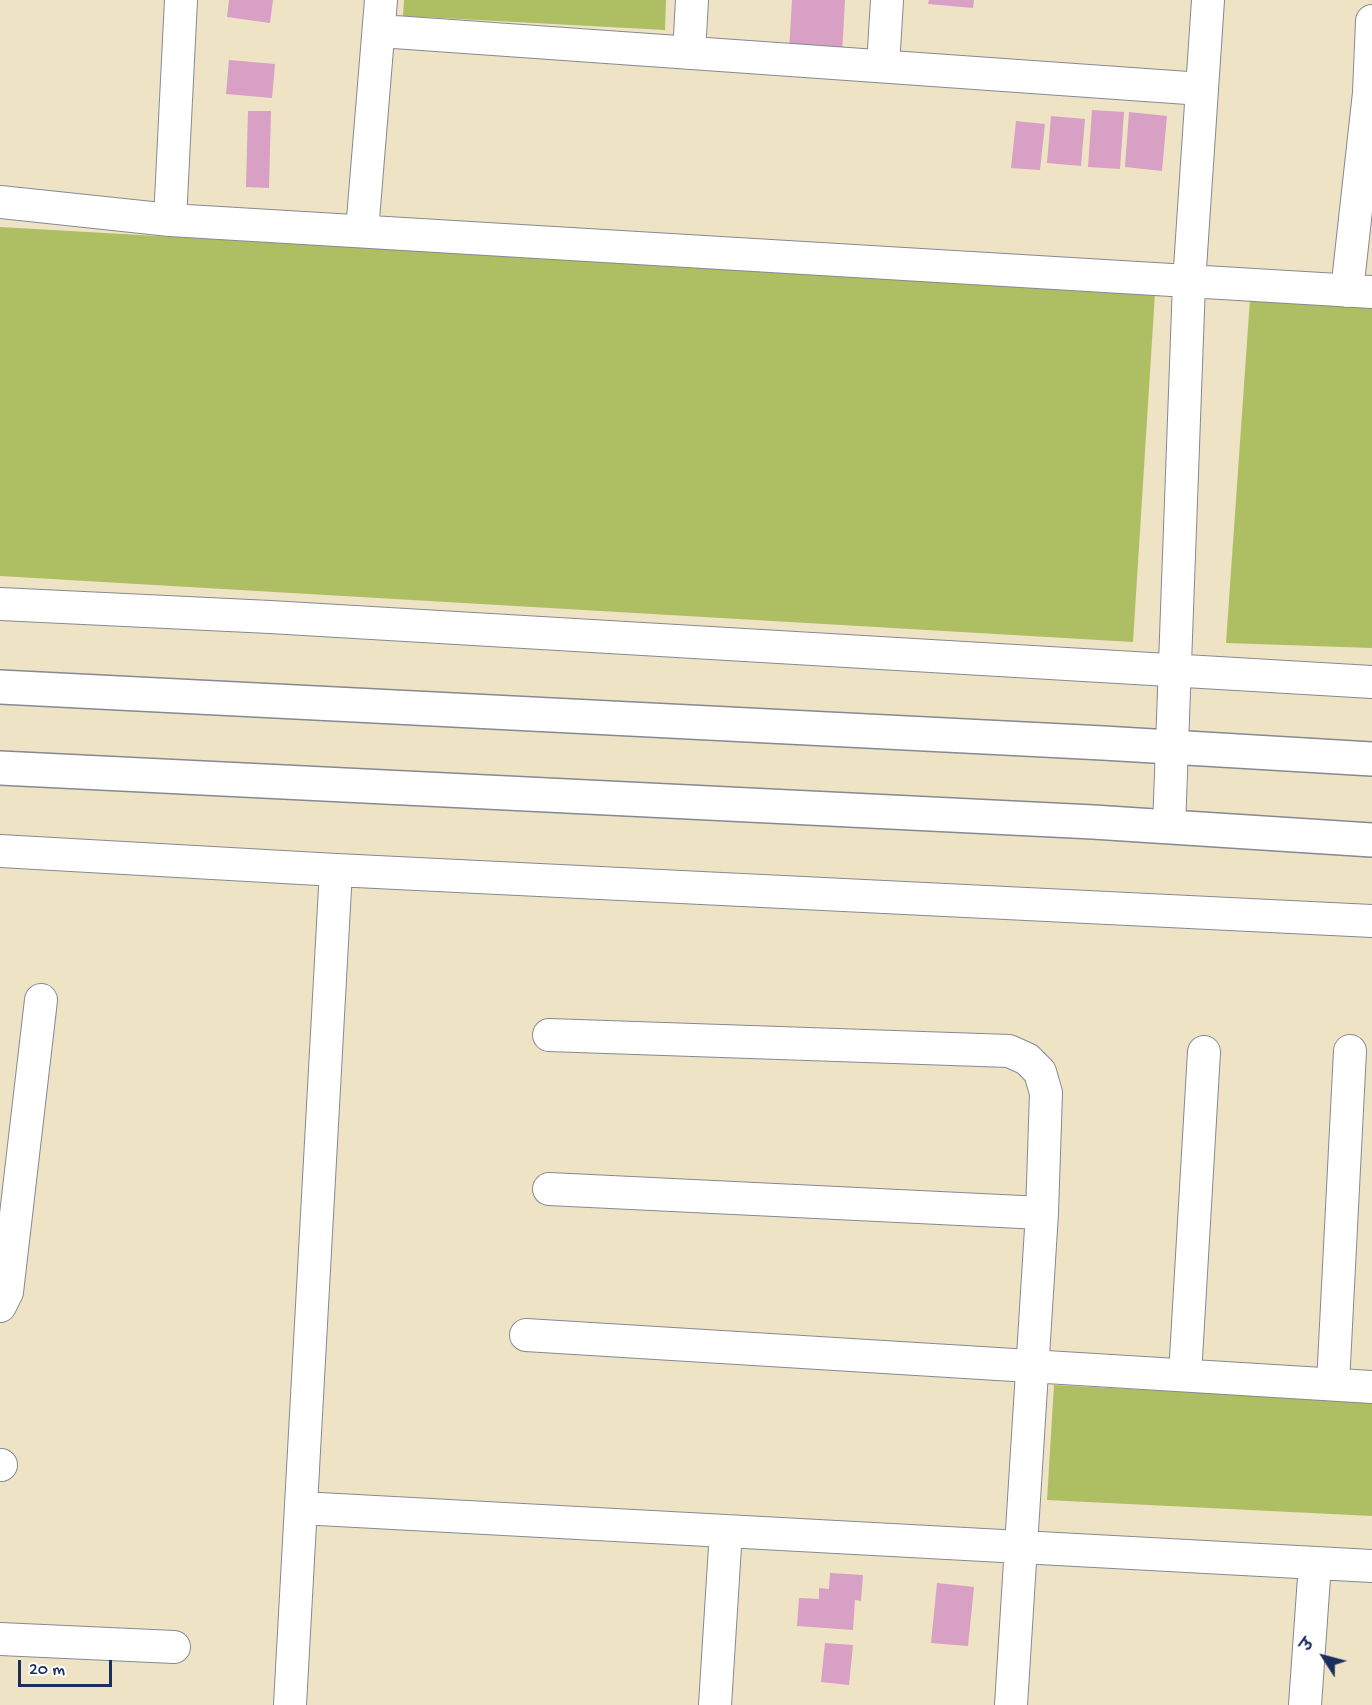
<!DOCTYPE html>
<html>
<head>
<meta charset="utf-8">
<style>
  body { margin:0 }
  #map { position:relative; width:1372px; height:1705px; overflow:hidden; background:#eee3c5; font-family:"Gochi Hand","Playpen Sans Deva",sans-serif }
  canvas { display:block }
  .north { position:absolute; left:1294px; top:1627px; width:60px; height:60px; -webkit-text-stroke:4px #fff; paint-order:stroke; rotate:306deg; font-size:16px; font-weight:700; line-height:24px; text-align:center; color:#1b2f5e }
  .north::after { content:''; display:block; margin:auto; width:21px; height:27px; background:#1b2f5e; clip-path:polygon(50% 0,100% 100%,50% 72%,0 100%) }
  .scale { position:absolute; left:18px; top:1660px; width:94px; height:27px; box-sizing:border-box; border:3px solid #1b2f5e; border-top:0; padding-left:8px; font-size:18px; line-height:21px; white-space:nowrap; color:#1b2f5e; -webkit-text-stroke:4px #fff; paint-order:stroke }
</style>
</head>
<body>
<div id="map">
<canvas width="1372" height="1705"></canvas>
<div class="north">उ</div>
<div class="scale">20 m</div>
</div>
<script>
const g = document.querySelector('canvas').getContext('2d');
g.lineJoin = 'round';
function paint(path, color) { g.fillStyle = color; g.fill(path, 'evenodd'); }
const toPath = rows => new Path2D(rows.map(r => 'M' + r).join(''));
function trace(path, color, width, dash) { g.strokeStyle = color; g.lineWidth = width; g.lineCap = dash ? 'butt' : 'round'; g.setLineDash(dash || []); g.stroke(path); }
const green = toPath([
  [404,0,666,0,665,30,403,16],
  [0,227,1155,293,1133,642,0,576],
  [1250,299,1372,306,1372,648,1226,643],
  [1054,1385,1372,1402,1372,1516,1047,1500]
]);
const building = toPath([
  [229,0,273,0,270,23,227,17],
  [792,0,845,0,842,55,789,52],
  [929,0,974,0,973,8,928,4],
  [229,60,275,64,272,98,226,94],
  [1092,110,1124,112,1120,169,1088,167],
  [248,111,271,111,269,188,246,187],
  [1129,112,1167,116,1162,171,1125,167],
  [1051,116,1085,119,1081,166,1047,163],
  [1016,121,1045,124,1040,170,1011,168],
  [830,1573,863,1575,861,1601,855,1600,853,1630,797,1626,799,1598,819,1599,819,1588,829,1589],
  [937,1583,974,1587,968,1646,931,1643],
  [825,1643,853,1645,849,1685,821,1682]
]);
const minor = toPath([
  [380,31,1202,89],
  [689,53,692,0],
  [883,66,887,0],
  [0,202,170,220,1372,292],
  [170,220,181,0],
  [362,231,381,0],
  [1347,291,1369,93,1372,21],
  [0,604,270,617,1372,682],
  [1169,827,1189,283,1208,0],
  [0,851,336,870,1372,921],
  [549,1035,1009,1051,1027,1059,1040,1072,1046,1093,1042,1213,1011,1705],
  [549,1189,1042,1213],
  [0,1306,7,1292,41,1000],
  [526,1335,1372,1387],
  [1185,1375,1204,1052],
  [1333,1384,1350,1051],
  [0,1465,1,1465],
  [301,1508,1372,1566],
  [0,1639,174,1647],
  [290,1705,336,870],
  [715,1705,726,1531],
  [1305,1705,1315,1563]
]);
const tertiary = toPath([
  [0,687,1103,743,1372,759],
  [0,768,1093,822,1372,840]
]);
paint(green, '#adbf62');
paint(building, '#d8a0c4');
trace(minor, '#848992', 34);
trace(tertiary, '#848992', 36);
trace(minor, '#fff', 32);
trace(tertiary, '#fff', 33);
</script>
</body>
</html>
